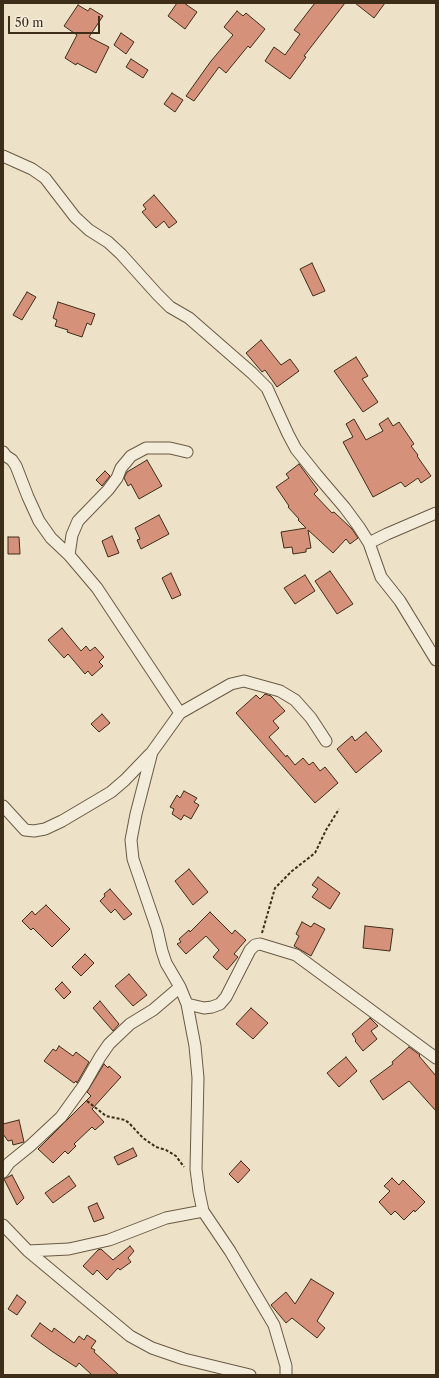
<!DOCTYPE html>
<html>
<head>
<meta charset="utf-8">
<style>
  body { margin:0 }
  #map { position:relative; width:439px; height:1378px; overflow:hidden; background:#ede2c7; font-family:"Libre Caslon Text",serif }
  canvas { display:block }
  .frame { position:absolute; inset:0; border:4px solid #3e2d18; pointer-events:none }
  .scale { position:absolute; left:8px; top:16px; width:92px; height:18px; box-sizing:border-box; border:2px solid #3e2d18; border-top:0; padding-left:5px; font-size:12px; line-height:14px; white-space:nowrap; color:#3e2d18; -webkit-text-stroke:3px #f3ecdb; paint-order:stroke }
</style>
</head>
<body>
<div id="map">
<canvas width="439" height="1378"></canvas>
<div class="frame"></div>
<div class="scale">50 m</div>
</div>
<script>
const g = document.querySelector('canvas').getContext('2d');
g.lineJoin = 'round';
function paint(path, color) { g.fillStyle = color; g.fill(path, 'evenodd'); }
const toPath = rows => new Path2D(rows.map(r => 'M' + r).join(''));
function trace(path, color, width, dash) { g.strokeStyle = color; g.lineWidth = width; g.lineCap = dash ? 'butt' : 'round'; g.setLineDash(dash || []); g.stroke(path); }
const building = toPath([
  [177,3,184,3,197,12,185,29,168,16,177,3],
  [315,3,345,3,304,56,306,57,290,79,265,61,274,47,285,55,300,34,294,30,315,3],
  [355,3,385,3,374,18,355,3],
  [78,5,88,11,90,8,103,16,89,37,109,47,96,73,77,63,76,65,65,58,77,35,64,26,78,5],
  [237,11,243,16,246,13,265,29,250,48,248,46,226,73,219,67,194,101,186,96,211,61,233,35,224,27,237,11],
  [121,33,134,42,126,54,114,45,121,33],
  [131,59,148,70,143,78,126,67,131,59],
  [172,93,183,100,175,112,164,104,172,93],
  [154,195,177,222,169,228,164,221,156,228,142,212,146,209,143,205,154,195],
  [312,263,325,291,313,296,300,269,312,263],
  [27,292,36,297,22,320,13,315,27,292],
  [58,302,95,314,91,325,87,323,82,337,67,332,68,330,55,326,57,320,53,318,58,302],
  [261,340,281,365,290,359,299,371,277,387,265,370,262,372,246,353,261,340],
  [356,357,368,376,362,379,378,402,363,412,334,371,356,357],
  [388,418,393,426,399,422,414,444,411,446,418,455,417,456,431,476,421,483,418,478,405,487,401,482,373,497,343,442,353,437,346,424,354,419,366,440,383,431,379,424,388,418],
  [147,460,162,486,139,499,131,484,128,486,124,478,127,472,147,460],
  [299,464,318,490,314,494,332,513,334,512,352,529,358,538,350,544,346,539,333,553,308,530,311,548,306,549,306,552,293,554,292,547,284,548,281,532,306,528,298,520,299,519,288,507,289,506,276,487,289,478,286,474,299,464],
  [105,471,110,476,102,486,96,480,105,471],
  [159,515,169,534,141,549,137,540,140,539,135,528,159,515],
  [112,536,119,553,108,557,102,541,112,536],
  [8,537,19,537,20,554,8,554,8,537],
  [330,571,353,604,337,614,315,581,330,571],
  [171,573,181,595,172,599,162,578,171,573],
  [305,575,315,591,295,604,284,588,305,575],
  [62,628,81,651,86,646,90,651,95,647,104,657,99,662,103,666,92,676,88,671,85,674,68,654,64,658,48,640,62,628],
  [265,694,271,696,285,711,273,721,279,728,269,737,286,757,287,755,295,765,303,758,309,765,313,762,320,771,325,767,338,783,315,803,236,713,256,695,260,699,265,694],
  [102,714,110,723,99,732,91,724,102,714],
  [366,732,382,751,356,773,337,749,352,736,355,741,366,732],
  [184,791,197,798,194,802,199,805,191,819,184,815,181,820,172,814,174,809,170,807,177,795,180,798,184,791],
  [189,869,208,892,193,905,175,881,189,869],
  [318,877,340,893,330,909,312,897,318,889,312,885,318,877],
  [110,889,132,914,124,920,115,909,111,913,100,901,105,896,104,894,110,889],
  [46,905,70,929,52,947,33,928,31,930,22,921,32,911,35,915,46,905],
  [210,912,232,934,235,930,246,940,234,954,238,957,227,970,213,957,219,950,206,936,186,954,177,944,181,942,179,939,189,930,190,932,210,912],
  [302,922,311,927,314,923,325,929,311,956,294,946,299,936,296,934,302,922],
  [365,926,393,929,390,951,363,948,365,926],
  [85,954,94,963,81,976,72,967,85,954],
  [129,974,147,995,133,1006,115,986,129,974],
  [62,982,71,992,64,999,55,989,62,982],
  [100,1001,119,1024,113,1031,93,1008,100,1001],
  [251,1008,268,1023,253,1039,236,1024,251,1008],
  [370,1018,378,1026,371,1031,377,1039,363,1051,355,1041,356,1040,352,1034,370,1018],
  [59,1046,73,1056,76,1052,89,1062,77,1083,76,1081,74,1083,44,1061,53,1049,56,1051,59,1046],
  [409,1047,420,1055,419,1056,436,1076,436,1111,409,1081,383,1100,370,1081,393,1064,392,1062,409,1047],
  [346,1057,357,1071,339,1087,327,1073,346,1057],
  [104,1064,108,1068,109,1066,121,1077,92,1109,104,1122,95,1130,92,1127,74,1144,76,1146,68,1154,65,1151,53,1163,38,1149,91,1096,87,1092,104,1064],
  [19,1120,24,1142,13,1145,12,1140,8,1141,3,1134,3,1124,19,1120],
  [133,1148,137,1156,118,1165,114,1157,133,1148],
  [241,1161,250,1170,238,1183,229,1174,241,1161],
  [12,1175,24,1198,17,1205,4,1179,12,1175],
  [69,1176,76,1186,53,1203,45,1193,69,1176],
  [392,1178,399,1185,403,1180,425,1202,415,1212,414,1210,404,1220,395,1211,391,1215,379,1202,390,1191,384,1186,392,1178],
  [97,1203,104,1218,94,1222,88,1207,97,1203],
  [130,1246,134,1251,128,1258,131,1262,120,1270,118,1268,107,1280,97,1270,93,1275,83,1266,98,1250,101,1249,113,1260,130,1246],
  [311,1279,334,1293,317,1321,325,1328,317,1338,292,1318,286,1323,271,1305,286,1292,295,1304,311,1279],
  [17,1295,26,1302,17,1315,8,1309,17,1295],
  [40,1323,52,1332,54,1328,74,1343,79,1336,84,1340,87,1335,96,1341,91,1348,95,1350,94,1352,119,1375,92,1375,79,1363,76,1367,53,1352,31,1336,40,1323]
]);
const path = toPath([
  [262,933,275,888,292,871,315,853,326,830,339,809],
  [87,1101,106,1116,125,1120,129,1123,143,1138,156,1147,166,1150,176,1156,184,1167]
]);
const street = toPath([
  [3,156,32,169,45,178,75,217,89,230,108,242,121,254,157,294,170,307,189,318,252,373,267,388,288,434,296,449,316,474,345,508,359,527,369,543,381,577,400,601,436,660],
  [3,452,6,456,12,460,16,466,28,497,39,521,51,538,69,555,97,588,180,713],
  [369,543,387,534,436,513],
  [69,555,72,535,78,521,108,490,117,478,121,468,131,456,146,448,170,448,187,452],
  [3,806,25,830,34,831,45,829,62,821,111,792,125,780,150,754],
  [187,1004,204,1008,212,1007,220,1004,226,997,250,950,255,945,260,944,296,955,436,1058],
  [3,1172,9,1163,30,1146,61,1117,84,1085,100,1057,109,1044,130,1024,153,1010,180,987],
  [3,1225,28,1251,130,1336,152,1348,184,1359,250,1375],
  [28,1251,69,1249,109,1240,166,1218,203,1211],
  [286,1375,286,1366,274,1325,230,1251,203,1211,199,1192,196,1169,198,1078,195,1046,187,1004,180,987,166,963,162,951,157,929,133,859,131,840,136,814,152,752,180,713,231,684,244,681,280,691,295,700,311,718,326,741]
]);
paint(building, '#d6917a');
trace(building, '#3e2d18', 1);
trace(street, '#6a5a44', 13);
trace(path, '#3e2d18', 2, [3, 2]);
trace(street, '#f3ecdb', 11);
</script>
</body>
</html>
